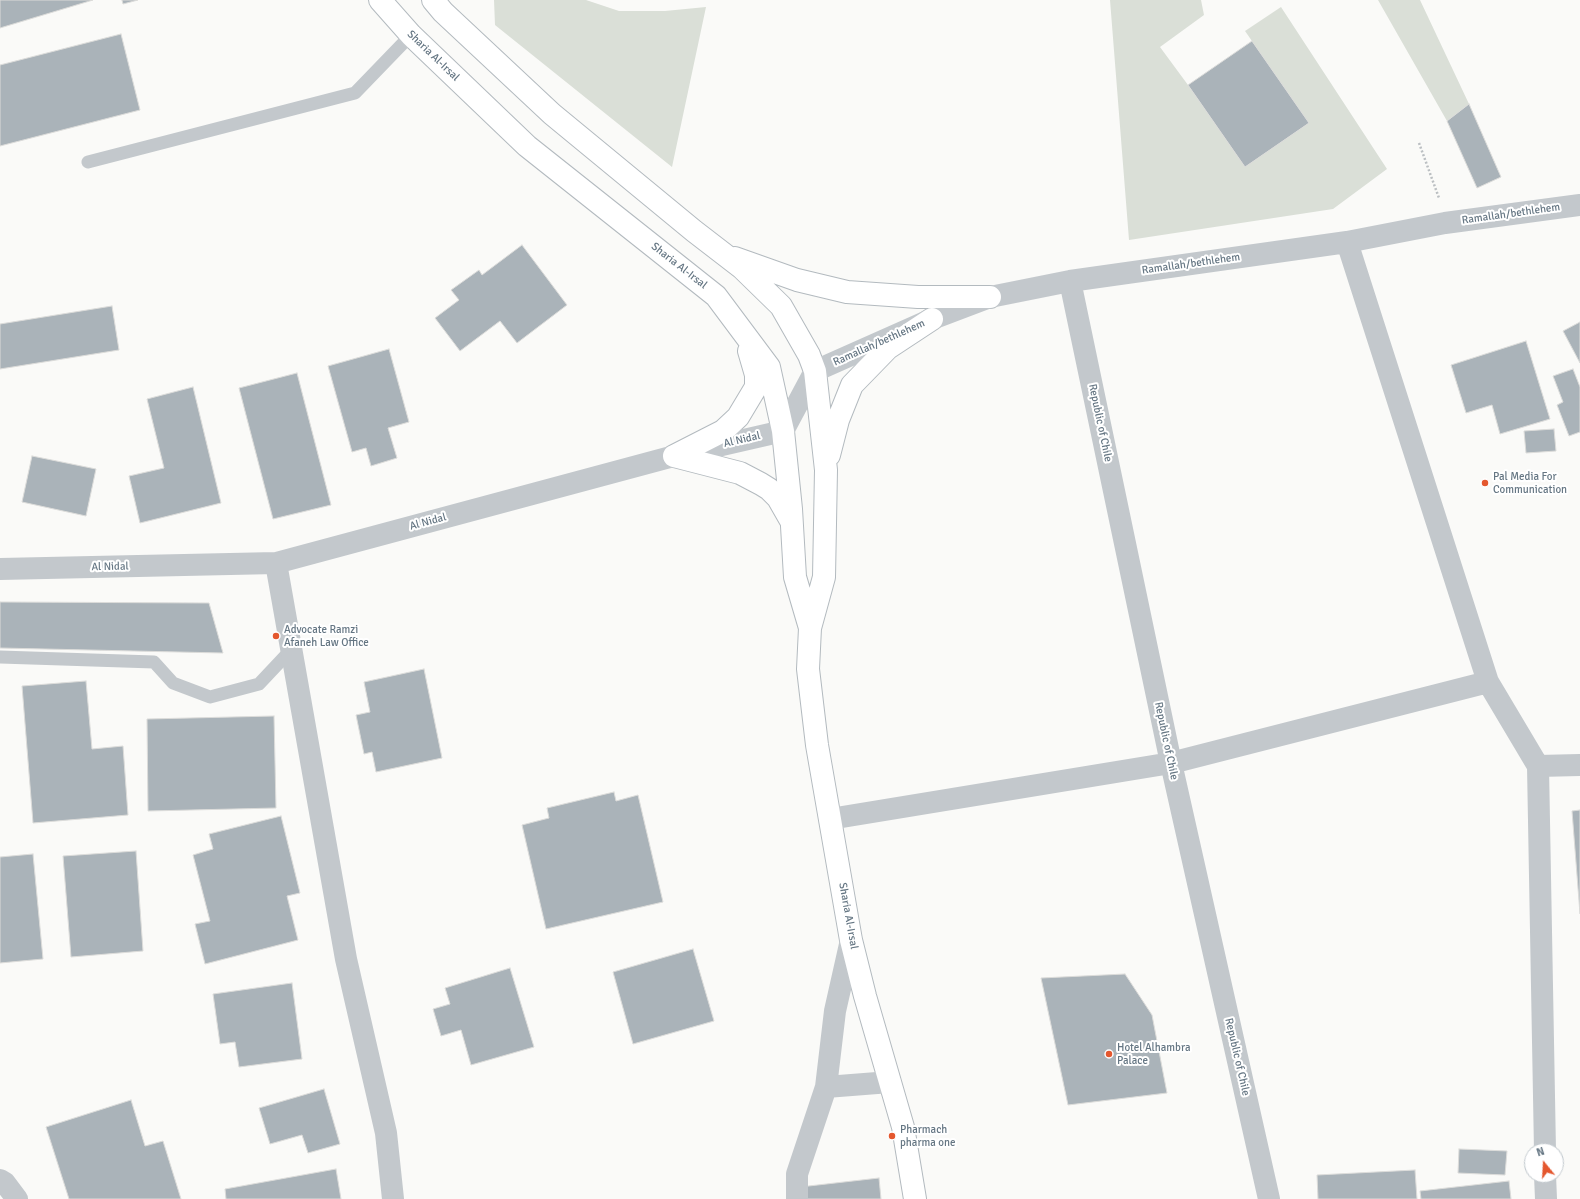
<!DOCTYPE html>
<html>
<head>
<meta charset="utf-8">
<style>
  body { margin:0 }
  #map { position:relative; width:1580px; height:1199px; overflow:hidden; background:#fafaf8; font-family:Signika,sans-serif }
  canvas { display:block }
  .north { position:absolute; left:1524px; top:1143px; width:40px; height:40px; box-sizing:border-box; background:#fff; border:1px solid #c1c8cd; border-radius:50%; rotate:342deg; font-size:11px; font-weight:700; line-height:16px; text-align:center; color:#657683 }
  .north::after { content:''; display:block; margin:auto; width:14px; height:18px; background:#e4572e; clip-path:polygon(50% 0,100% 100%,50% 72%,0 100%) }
</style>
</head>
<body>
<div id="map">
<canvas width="1580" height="1199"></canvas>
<div class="north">N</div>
</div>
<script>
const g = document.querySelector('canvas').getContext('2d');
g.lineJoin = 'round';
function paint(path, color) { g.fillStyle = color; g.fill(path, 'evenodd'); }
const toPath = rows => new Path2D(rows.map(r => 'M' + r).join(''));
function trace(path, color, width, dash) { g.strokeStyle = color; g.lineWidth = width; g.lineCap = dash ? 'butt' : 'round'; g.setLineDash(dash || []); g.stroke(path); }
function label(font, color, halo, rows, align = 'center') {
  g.font = font + ' Signika,sans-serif'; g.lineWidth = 4; g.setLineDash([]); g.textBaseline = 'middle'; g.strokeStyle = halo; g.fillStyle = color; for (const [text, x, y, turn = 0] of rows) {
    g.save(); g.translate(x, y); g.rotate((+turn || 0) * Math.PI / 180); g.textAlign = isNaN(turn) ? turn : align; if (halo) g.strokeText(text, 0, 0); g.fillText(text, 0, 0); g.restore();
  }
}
const green = toPath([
  [494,0,586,0,619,11,665,11,706,7,672,167,495,25],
  [1110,0,1201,0,1204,15,1160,47,1188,85,1245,167,1309,123,1245,31,1281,7,1387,169,1333,209,1129,240],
  [1378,0,1420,0,1469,104,1447,121]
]);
const building = toPath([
  [0,0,93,0,0,28,0,0],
  [122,0,138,0,123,4,122,0],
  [121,34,140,110,0,146,0,65,121,34],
  [1252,41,1309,123,1245,167,1188,85,1252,41],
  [1469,104,1501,177,1477,188,1447,121,1469,104],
  [522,245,567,305,517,343,500,321,460,351,435,318,459,300,451,290,479,270,482,275,522,245],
  [112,306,119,350,0,369,0,324,112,306],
  [1580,322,1580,363,1563,331,1580,322],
  [1526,341,1550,419,1500,434,1492,405,1466,413,1451,365,1526,341],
  [389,349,409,422,388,428,397,458,371,466,366,448,352,452,328,366,389,349],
  [1573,369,1580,387,1580,432,1569,436,1557,405,1563,402,1553,376,1573,369],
  [297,373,331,505,273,519,239,388,297,373],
  [193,387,221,503,140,523,129,476,164,468,147,399,193,387],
  [1554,429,1556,451,1526,453,1524,431,1554,429],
  [32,456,96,469,86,516,22,502,32,456],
  [0,602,209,603,223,653,0,648,0,602],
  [424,669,442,758,376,772,372,752,364,754,356,715,370,712,364,682,424,669],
  [86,681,92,749,123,746,128,815,33,823,22,686,86,681],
  [274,716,276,808,148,811,147,719,274,716],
  [614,792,616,801,638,795,663,902,546,929,522,825,549,818,547,808,614,792],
  [1580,810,1580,914,1572,811,1580,810],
  [281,816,300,893,287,896,298,940,205,964,195,924,210,921,193,855,213,849,209,834,281,816],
  [136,851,143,951,71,957,63,856,136,851],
  [33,854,43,959,0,963,0,857,33,854],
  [693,949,714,1021,633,1044,613,972,693,949],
  [510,968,534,1047,471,1065,461,1030,441,1036,433,1009,450,1004,445,988,510,968],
  [1125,974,1152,1015,1167,1093,1068,1105,1041,978,1125,974],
  [292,983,302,1059,239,1067,235,1042,220,1044,213,994,292,983],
  [324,1089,340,1144,308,1153,302,1135,270,1144,259,1108,324,1089],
  [131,1100,145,1146,163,1141,181,1199,69,1199,46,1127,131,1100],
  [1459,1149,1507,1151,1505,1175,1458,1173,1459,1149],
  [336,1169,341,1199,226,1199,225,1189,336,1169],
  [1415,1170,1417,1199,1318,1199,1317,1175,1415,1170],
  [879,1178,881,1199,801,1199,800,1187,879,1178],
  [1509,1181,1511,1199,1421,1199,1420,1191,1509,1181]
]);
const path = toPath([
  [1419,143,1439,198]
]);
const lane = toPath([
  [88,162,355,93,411,35],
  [0,657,154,662,173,683,210,697,259,684,291,650]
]);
const street = toPath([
  [1347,242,1488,682,1538,766,1545,1151],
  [1070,281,1171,763,1269,1199],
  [276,563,346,959,386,1133,393,1199],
  [0,569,276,563,674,456,783,431,815,371,932,319,990,297,1070,281,1347,242,1445,223,1580,205],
  [1538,766,1580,765],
  [830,819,1171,763,1488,682],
  [826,1087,890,1082],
  [1545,1175,1546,1199],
  [0,1180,5,1183,17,1199],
  [797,1199,797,1174,826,1087,835,1011,851,940]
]);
const secondary = toPath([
  [380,0,411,35,527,146,716,296,769,367,783,431,791,509,795,577,810,628],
  [433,0,443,12,552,114,694,231,742,268,781,306,809,355,815,371,826,470,824,577,810,628,808,669,817,745,851,940,865,996,903,1127,915,1199],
  [735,258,797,280,847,292,918,297,990,297],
  [829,455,838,420,852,385,888,348,932,319],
  [674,456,723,431,738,417,756,387,756,375,749,351],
  [674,456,740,473,761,484,769,489,778,498,790,519]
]);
const markers = [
  [1485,483,4,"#e4572e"],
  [276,636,4,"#e4572e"],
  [1109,1054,4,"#e4572e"],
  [892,1136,4,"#e4572e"]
];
const streetNames = [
  ["Sharia Al-Irsal",433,56,44],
  ["Ramallah/bethlehem",1511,214,-8],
  ["Ramallah/bethlehem",1191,264,-8],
  ["Sharia Al-Irsal",679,266,38],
  ["Ramallah/bethlehem",879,343,-24],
  ["Republic of Chile",1100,423,78],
  ["Al Nidal",742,440,-13],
  ["Al Nidal",428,522,-15],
  ["Al Nidal",110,567,-1],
  ["Republic of Chile",1166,741,78],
  ["Sharia Al-Irsal",848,916,80],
  ["Republic of Chile",1237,1057,77]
];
const poiNames = [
  ["Pal Media For",1493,477],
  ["Communication",1493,490],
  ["Advocate Ramzi",284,630],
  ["Afaneh Law Office",284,643],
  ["Hotel Alhambra",1117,1048],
  ["Palace",1117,1061],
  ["Pharmach",900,1130],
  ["pharma one",900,1143]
];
paint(green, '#dadfd7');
paint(building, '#aab3b9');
trace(building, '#dcdcda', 1);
trace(secondary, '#b3babf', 24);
trace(path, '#bbbfc2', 2.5, [2, 2]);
trace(lane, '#c3c8cc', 13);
trace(street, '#c3c8cc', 22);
trace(secondary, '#fff', 22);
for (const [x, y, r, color] of markers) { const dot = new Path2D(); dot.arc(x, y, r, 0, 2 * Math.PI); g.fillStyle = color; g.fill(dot); trace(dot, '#fff', 1.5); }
label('11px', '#657683', '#fff', streetNames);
label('11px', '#657683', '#fff', poiNames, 'left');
</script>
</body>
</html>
